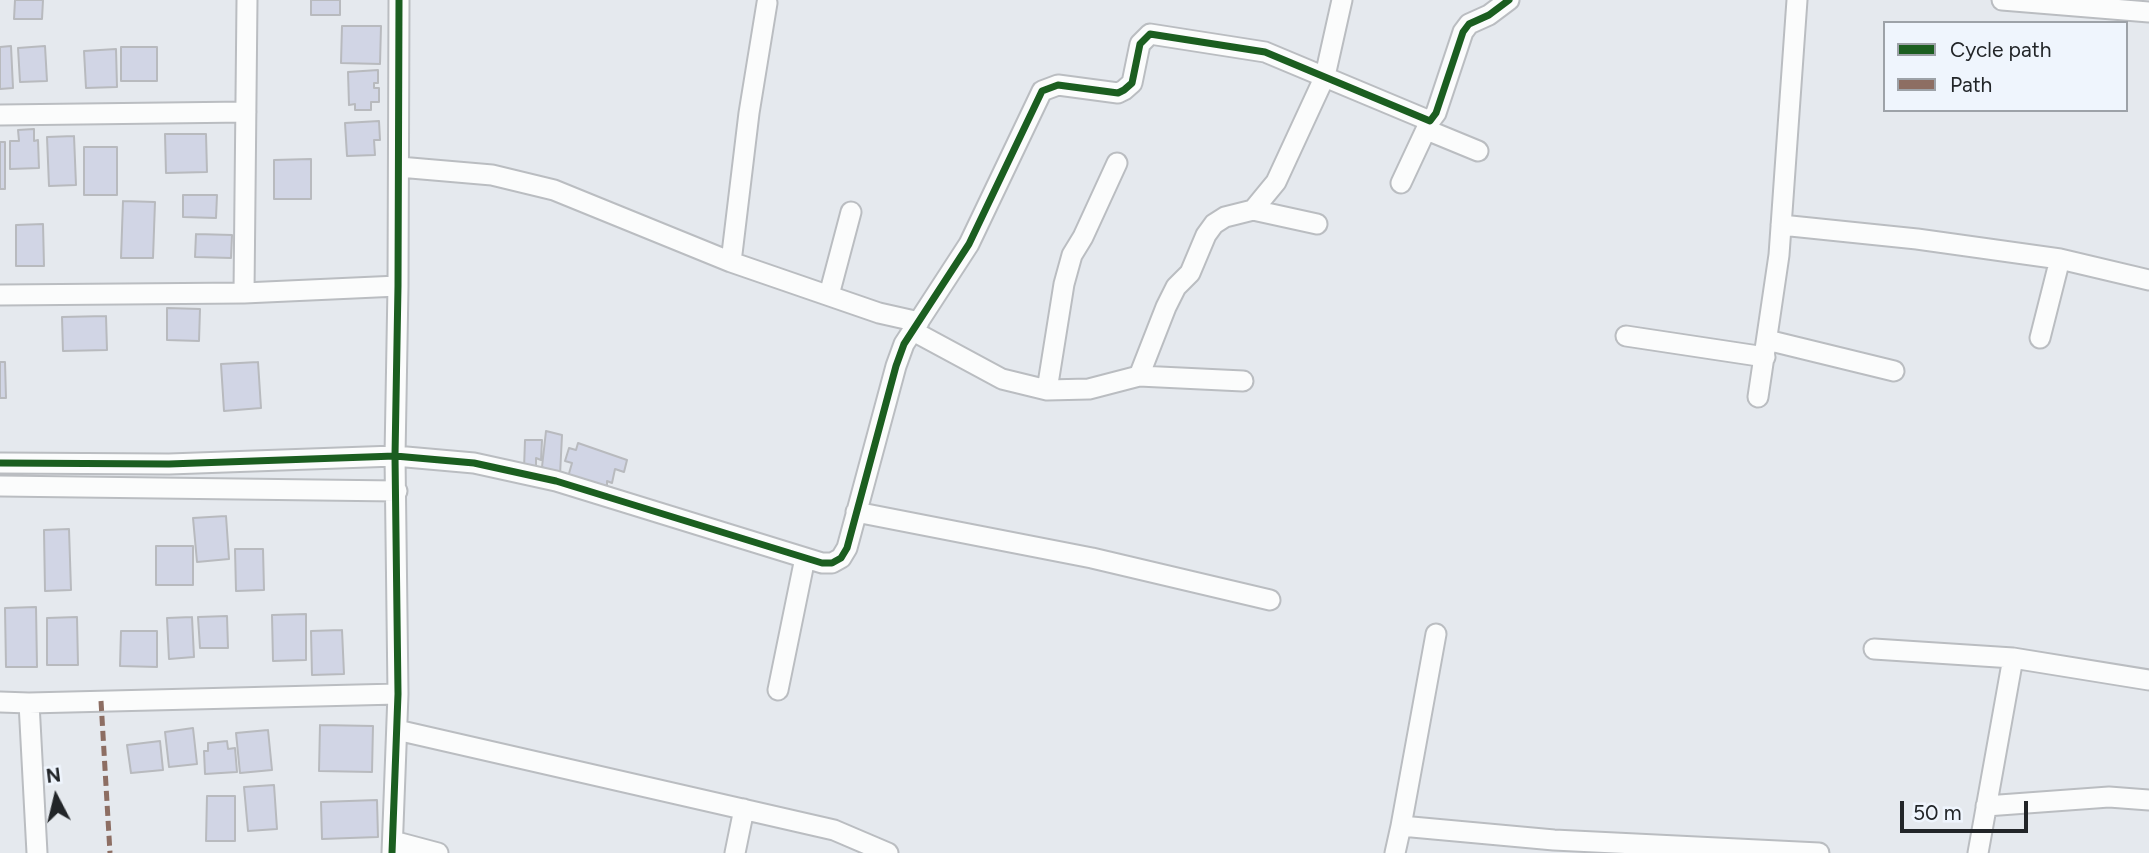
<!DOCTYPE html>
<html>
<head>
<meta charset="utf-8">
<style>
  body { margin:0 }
  #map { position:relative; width:2149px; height:853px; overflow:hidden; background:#e5e9ee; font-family:Figtree,sans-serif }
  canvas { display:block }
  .legend { position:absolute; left:1883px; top:21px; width:245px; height:91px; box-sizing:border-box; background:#eff5fd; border:2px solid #9da2a8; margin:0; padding:9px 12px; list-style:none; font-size:21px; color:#222528 }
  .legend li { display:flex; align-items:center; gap:14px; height:35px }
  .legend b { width:35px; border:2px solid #9da2a8 }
  .north { position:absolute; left:21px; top:762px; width:70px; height:70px; -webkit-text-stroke:5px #eff5fd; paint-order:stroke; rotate:353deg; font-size:19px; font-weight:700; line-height:28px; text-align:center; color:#222528 }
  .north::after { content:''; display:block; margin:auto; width:24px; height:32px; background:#222528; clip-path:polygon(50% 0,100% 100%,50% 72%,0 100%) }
  .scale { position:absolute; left:1900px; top:801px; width:128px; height:32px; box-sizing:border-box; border:4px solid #222528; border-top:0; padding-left:9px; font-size:21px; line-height:24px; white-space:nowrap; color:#222528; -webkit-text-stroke:5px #eff5fd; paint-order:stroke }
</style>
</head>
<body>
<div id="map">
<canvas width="2149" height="853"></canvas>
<ul class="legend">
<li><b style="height:9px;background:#1b5e20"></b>Cycle path</li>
<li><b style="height:9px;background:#8d6e63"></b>Path</li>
</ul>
<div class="north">N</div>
<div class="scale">50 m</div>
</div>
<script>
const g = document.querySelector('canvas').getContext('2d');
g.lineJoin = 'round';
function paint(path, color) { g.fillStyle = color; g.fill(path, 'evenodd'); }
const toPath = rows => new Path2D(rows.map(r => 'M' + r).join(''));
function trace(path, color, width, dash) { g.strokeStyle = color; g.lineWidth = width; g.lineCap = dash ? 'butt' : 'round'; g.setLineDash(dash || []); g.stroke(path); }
const building = toPath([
  [15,0,43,0,42,19,14,19,15,0],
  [311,0,340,0,340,15,311,15,311,0],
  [342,26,381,26,380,64,341,63,342,26],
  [11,46,13,88,0,89,0,47,11,46],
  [45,46,47,81,20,82,18,48,45,46],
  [121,47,157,47,157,81,121,81,121,47],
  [116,49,117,87,86,88,84,51,116,49],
  [378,70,378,83,374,83,374,88,379,88,379,102,371,102,371,110,355,110,355,104,349,105,348,72,378,70],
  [379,121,380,140,374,140,375,155,347,156,345,123,379,121],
  [34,129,34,141,38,140,39,168,10,169,10,141,19,141,18,130,34,129],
  [165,134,206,134,207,172,166,173,165,134],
  [74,136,76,185,49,186,47,137,74,136],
  [0,142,5,142,5,189,0,189,0,142],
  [84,147,117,147,117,195,84,195,84,147],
  [311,159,311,199,274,199,274,160,311,159],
  [183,195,217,195,216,218,183,217,183,195],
  [123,201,155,202,153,258,121,258,123,201],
  [43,224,44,266,16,266,16,225,43,224],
  [196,234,232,235,231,258,195,257,196,234],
  [167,308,200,309,199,341,167,340,167,308],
  [106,316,107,350,63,351,62,317,106,316],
  [0,362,5,362,6,398,0,398,0,362],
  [258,362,261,408,224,411,221,364,258,362],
  [546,431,562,435,560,475,542,467,546,431],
  [525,440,542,440,541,460,536,458,536,469,524,469,525,440],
  [578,443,627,460,624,472,615,469,612,483,607,481,607,486,568,477,572,463,565,461,569,448,576,450,578,443],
  [226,516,229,559,197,562,193,518,226,516],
  [69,529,71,590,45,591,44,530,69,529],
  [156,546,193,546,193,585,156,585,156,546],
  [235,549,263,549,264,590,236,591,235,549],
  [36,607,37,667,6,667,5,608,36,607],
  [306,614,306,660,273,661,272,615,306,614],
  [227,616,228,648,200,648,198,617,227,616],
  [77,617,78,665,47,665,47,618,77,617],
  [192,617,194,657,169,659,167,618,192,617],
  [342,630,344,674,312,675,311,631,342,630],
  [121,631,157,631,157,667,120,666,121,631],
  [320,725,373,726,372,772,319,771,320,725],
  [193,728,197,764,169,767,165,732,193,728],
  [268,730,272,770,240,773,236,733,268,730],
  [160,741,163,770,131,773,127,745,160,741],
  [227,741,228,749,235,748,237,772,205,774,204,751,208,751,208,743,227,741],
  [274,785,277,829,248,831,244,787,274,785],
  [207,796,235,796,235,841,206,841,207,796],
  [377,800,378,837,322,839,321,802,377,800]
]);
const street = toPath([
  [2002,0,2149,12],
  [0,115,246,112],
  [1427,130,1478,151],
  [399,167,492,175,554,190,731,262,879,313,919,322],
  [1401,183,1430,121],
  [1253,210,1317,224],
  [1781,225,1917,239,2060,259,2149,280],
  [731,262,749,113,767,3],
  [244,293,247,0],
  [0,295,244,293,398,286],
  [829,295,851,212],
  [913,331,1002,379,1047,390,1089,389,1139,376,1243,381],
  [1626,336,1765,357],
  [2040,338,2060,259],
  [1767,340,1894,371],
  [1139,376,1166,307,1176,287,1190,273,1206,235,1214,224,1225,217,1253,210,1276,182,1325,76,1342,0],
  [1047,390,1064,284,1072,255,1083,237,1117,163],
  [1758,397,1779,255,1797,0],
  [0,463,169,464,395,456,474,463,556,481,822,563,832,563,841,558,847,548,896,366,904,344,969,244,1042,91,1058,85,1118,93,1124,90,1132,83,1140,44,1150,34,1265,52,1430,121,1436,113,1463,32,1469,24,1489,15,1509,0],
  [0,486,397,491],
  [856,512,1092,558,1270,600],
  [1874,649,2013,658,2149,680],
  [778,690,805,558],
  [0,702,29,703,398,694],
  [29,703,37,853],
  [397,730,834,830,888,853],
  [1986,806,2109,797,2149,800],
  [1401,826,1436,634],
  [393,841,438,853],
  [392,853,398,694,395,456,398,286,399,0],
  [735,853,744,809],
  [1395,853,1401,826,1554,840,1819,853],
  [1978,853,2013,658]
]);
const quiet = toPath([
  [101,701,110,853]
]);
const cycleway = toPath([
  [0,463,169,464,395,456,474,463,556,481,822,563,832,563,841,558,847,548,896,366,904,344,969,244,1042,91,1058,85,1118,93,1124,90,1132,83,1140,44,1150,34,1265,52,1430,121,1436,113,1463,32,1469,24,1489,15,1509,0],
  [392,853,398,694,395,456,398,286,399,0]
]);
paint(building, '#d1d5e5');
trace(building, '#b8babe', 2);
trace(street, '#babdc1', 23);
trace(street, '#fbfcfc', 19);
trace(quiet, '#8d6e63', 5, [10, 5]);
trace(cycleway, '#1b5e20', 7);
</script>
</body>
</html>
